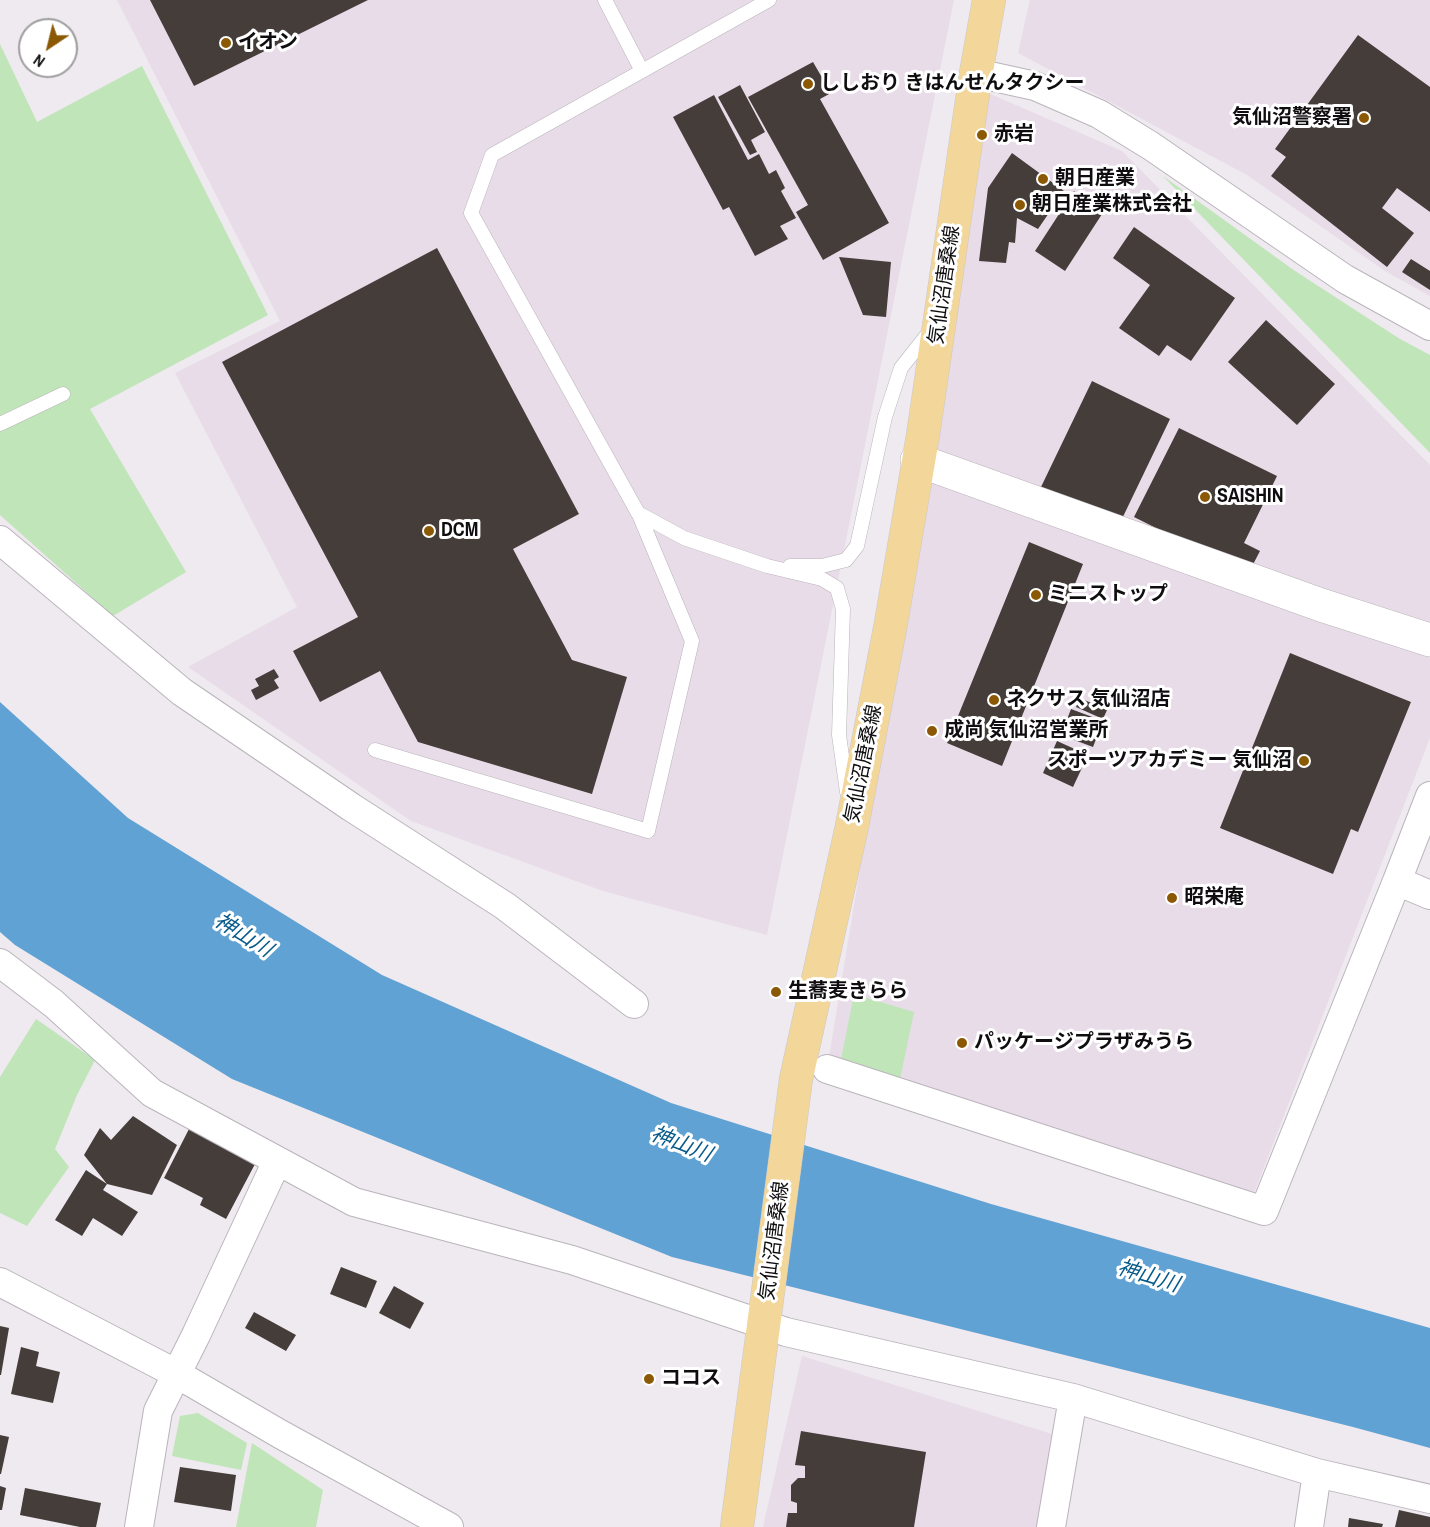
<!DOCTYPE html>
<html>
<head>
<meta charset="utf-8">
<style>
  body { margin:0 }
  #map { position:relative; width:1430px; height:1527px; overflow:hidden; background:#efe9f0; font-family:"Archivo Narrow",sans-serif }
  canvas { display:block }
  .north { position:absolute; left:18px; top:18px; width:60px; height:60px; box-sizing:border-box; background:#fff; border:2px solid #9f9e9f; border-radius:50%; rotate:215deg; font-size:16px; font-weight:700; line-height:24px; text-align:center; color:#0f0d0f }
  .north::after { content:''; display:block; margin:auto; width:21px; height:27px; background:#8b5903; clip-path:polygon(50% 0,100% 100%,50% 72%,0 100%) }
</style>
</head>
<body>
<div id="map">
<canvas width="1430" height="1527"></canvas>
<div class="north">N</div>
</div>
<script>
const g = document.querySelector('canvas').getContext('2d');
g.lineJoin = 'round';
function paint(path, color) { g.fillStyle = color; g.fill(path, 'evenodd'); }
const toPath = rows => new Path2D(rows.map(r => 'M' + r).join(''));
function trace(path, color, width, dash) { g.strokeStyle = color; g.lineWidth = width; g.lineCap = dash ? 'butt' : 'round'; g.setLineDash(dash || []); g.stroke(path); }
function label(font, color, halo, rows, align = 'center') {
  g.font = font + ' "Archivo Narrow","Noto Sans JP",sans-serif'; g.lineWidth = 6; g.setLineDash([]); g.textBaseline = 'middle'; g.strokeStyle = halo; g.fillStyle = color; for (const [text, x, y, turn = 0] of rows) {
    g.save(); g.translate(x, y); g.rotate((+turn || 0) * Math.PI / 180); g.textAlign = isNaN(turn) ? turn : align; if (halo) g.strokeText(text, 0, 0); g.fillText(text, 0, 0); g.restore();
  }
}
const built = toPath([
  [117,0,954,0,767,935,603,891,411,821,188,667,297,607,175,373,280,321],
  [1030,0,1430,0,1430,296,1385,271,1247,175,1018,53],
  [988,93,1122,151,1430,465,1430,738,1254,1193,827,1069],
  [802,1356,1055,1435,1040,1527,763,1527]
]);
const green = toPath([
  [0,44,37,122,142,66,268,315,90,409,186,572,113,616,0,515],
  [1163,176,1295,271,1400,339,1430,355,1430,453],
  [854,994,914,1012,898,1089,838,1075],
  [36,1019,95,1060,77,1095,55,1149,69,1167,27,1226,0,1213,0,1077],
  [198,1413,247,1443,241,1470,172,1456,180,1416],
  [252,1443,323,1490,316,1527,236,1527]
]);
const water = toPath([
  [0,702,128,818,382,975,671,1103,991,1204,1430,1328,1430,1448,1353,1427,672,1257,232,1079,15,945,0,932]
]);
const building = toPath([
  [150,0,368,0,194,86],
  [1358,35,1430,87,1430,212,1397,188,1382,208,1414,233,1387,267,1271,176,1286,157,1275,149],
  [813,62,831,93,820,99,889,223,823,260,796,212,808,205,748,97],
  [740,85,765,132,751,140,757,152,750,155,718,97],
  [714,95,748,160,759,154,769,174,776,170,785,188,781,191,796,218,780,226,788,239,755,256,729,207,723,210,673,117],
  [1012,153,1064,191,1038,229,1017,218,1015,243,1009,242,1006,263,979,261,988,188],
  [1074,191,1104,211,1065,271,1035,251],
  [1134,227,1235,298,1191,361,1167,345,1159,356,1119,328,1150,285,1113,258],
  [437,248,579,514,513,549,572,660,627,677,592,794,418,742,380,671,320,702,293,651,358,617,222,362],
  [839,257,891,262,886,317,863,315],
  [1411,259,1430,271,1430,290,1402,272],
  [1266,320,1335,384,1297,425,1228,362],
  [1092,381,1170,419,1119,525,1041,487],
  [1179,428,1277,476,1244,543,1260,551,1248,574,1134,517],
  [1029,542,1083,564,1002,766,947,743],
  [1290,653,1411,702,1358,832,1351,829,1333,874,1220,828],
  [274,669,279,677,274,680,279,688,256,700,251,690,259,686,255,679],
  [1080,698,1107,710,1103,719,1076,707],
  [1071,709,1103,721,1093,747,1061,735],
  [1057,741,1088,755,1073,787,1043,773],
  [133,1116,177,1145,152,1195,107,1184,103,1190,138,1212,122,1236,93,1218,82,1236,55,1220,86,1170,107,1184,84,1155,100,1128,111,1140],
  [189,1129,255,1164,226,1219,200,1205,203,1198,164,1178],
  [341,1267,377,1281,366,1308,330,1294],
  [394,1286,424,1303,410,1329,379,1313],
  [254,1312,296,1335,286,1351,245,1328],
  [0,1326,9,1328,1,1375,0,1375],
  [21,1347,39,1352,36,1366,60,1372,53,1403,11,1394],
  [801,1431,926,1452,914,1527,786,1527,788,1513,797,1513,797,1503,791,1501,791,1485,798,1478,805,1478,805,1466,795,1465],
  [0,1435,9,1437,1,1474,0,1474],
  [180,1467,236,1475,231,1511,174,1502],
  [0,1486,6,1488,2,1510,0,1510],
  [25,1488,101,1503,96,1527,80,1527,20,1515],
  [1399,1510,1430,1517,1430,1527,1395,1527],
  [1349,1518,1383,1524,1382,1527,1348,1527]
]);
const lane = toPath([
  [605,0,642,71],
  [769,0,492,155,471,213,638,513,684,538,767,566,822,579,837,588,843,609,839,735,847,792],
  [0,424,63,394],
  [790,566,822,566,846,560,857,546,885,417,901,368,931,330],
  [375,750,648,831,692,641,638,512]
]);
const street = toPath([
  [976,73,1035,86,1099,114,1151,146,1345,279,1430,326],
  [0,540,182,692,351,807,505,906,634,1004],
  [1430,796,1397,881,1430,895],
  [0,963,54,1004,152,1093,354,1202,572,1260,786,1332,1073,1398,1317,1473,1430,1499],
  [827,1069,1264,1211,1397,881],
  [0,1282,177,1374,280,1434,449,1527],
  [139,1527,158,1411,196,1335,277,1161],
  [1051,1527,1073,1398],
  [1309,1527,1317,1473]
]);
const secondary = toPath([
  [917,460,1321,605,1430,640]
]);
const primary = toPath([
  [737,1527,796,1079,852,826,891,623,923,435,976,73,989,0]
]);
const markers = [
  [226,43,6,"#8b5903"],
  [808,84,6,"#8b5903"],
  [1364,118,6,"#8b5903"],
  [982,135,6,"#8b5903"],
  [1043,179,6,"#8b5903"],
  [1020,205,6,"#8b5903"],
  [1205,497,6,"#8b5903"],
  [429,531,6,"#8b5903"],
  [1036,595,6,"#8b5903"],
  [994,700,6,"#8b5903"],
  [932,731,6,"#8b5903"],
  [1304,761,6,"#8b5903"],
  [1172,898,6,"#8b5903"],
  [776,992,6,"#8b5903"],
  [962,1043,6,"#8b5903"],
  [649,1379,6,"#8b5903"]
];
const poiNames = [
  ["イオン",238,43],
  ["ししおり きはんせんタクシー",820,84],
  ["気仙沼警察署",1352,118,"right"],
  ["赤岩",994,135],
  ["朝日産業",1055,179],
  ["朝日産業株式会社",1032,205],
  ["SAISHIN",1217,497],
  ["DCM",441,531],
  ["ミニストップ",1048,595],
  ["ネクサス 気仙沼店",1006,700],
  ["成尚 気仙沼営業所",944,731],
  ["スポーツアカデミー 気仙沼",1292,761,"right"],
  ["昭栄庵",1184,898],
  ["生蕎麦きらら",788,992],
  ["パッケージプラザみうら",974,1043],
  ["ココス",661,1379]
];
const streetNames = [
  ["気仙沼唐桑線",945,285,-82],
  ["気仙沼唐桑線",864,764,-79],
  ["気仙沼唐桑線",775,1241,-83]
];
const waterNames = [
  ["神山川",243,936,32],
  ["神山川",681,1145,21],
  ["神山川",1148,1277,17]
];
paint(built, '#e8dce9');
paint(green, '#bfe5b9');
paint(water, '#60a2d3');
paint(building, '#443d39');
trace(lane, '#bab4bb', 15);
trace(street, '#bab4bb', 30);
trace(secondary, '#bab4bb', 34);
trace(primary, '#cacaca', 34);
trace(lane, '#fff', 14);
trace(street, '#fff', 28);
trace(secondary, '#fff', 33);
trace(primary, '#f2d69a', 33);
for (const [x, y, r, color] of markers) { const dot = new Path2D(); dot.arc(x, y, r, 0, 2 * Math.PI); g.fillStyle = color; g.fill(dot); trace(dot, '#fff', 2); }
label('bold 20px', '#0f0d0f', '#fff', poiNames, 'left');
label('20px', '#0f0d0f', '#fff', streetNames);
label('italic 21px', '#085b8a', '#fff', waterNames);
</script>
</body>
</html>
